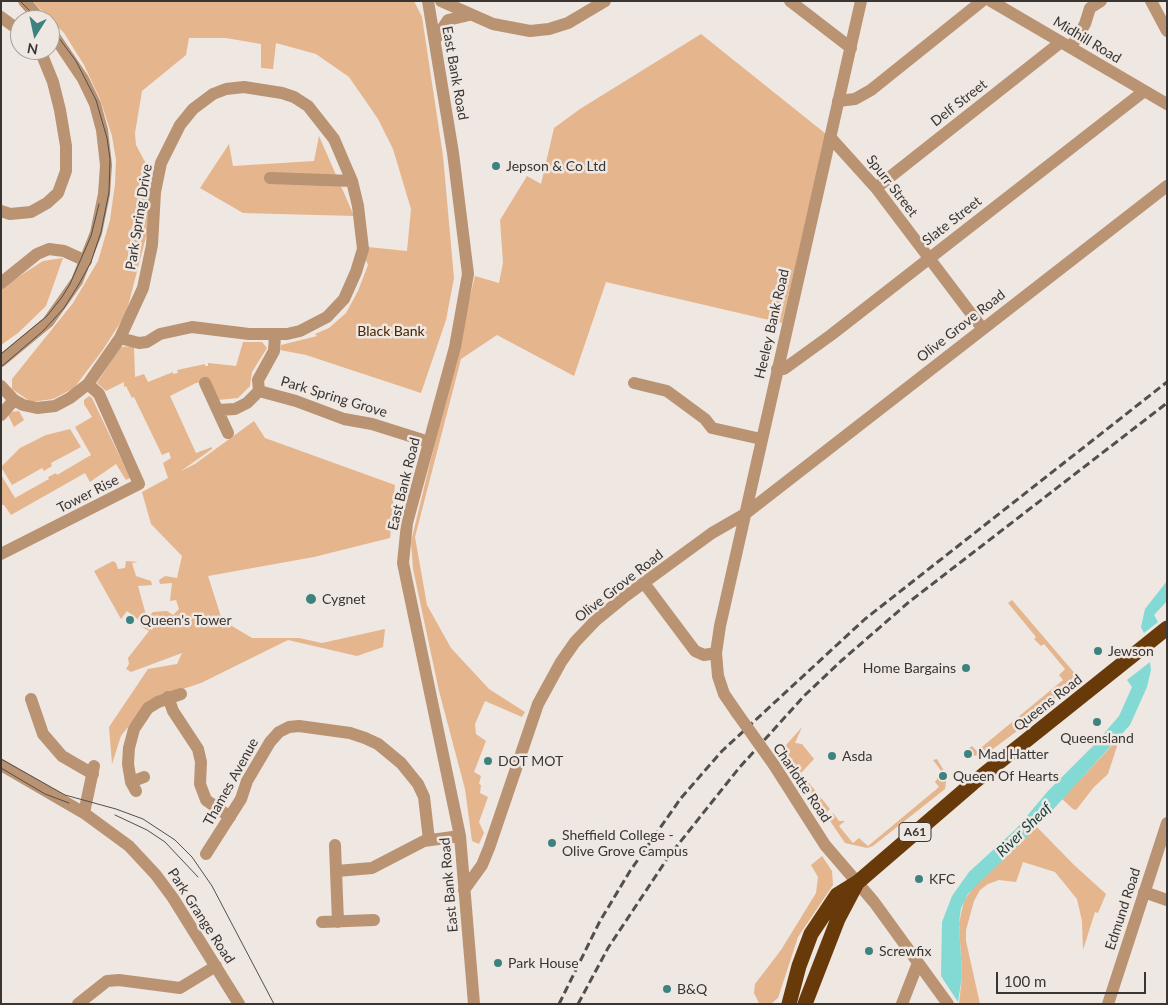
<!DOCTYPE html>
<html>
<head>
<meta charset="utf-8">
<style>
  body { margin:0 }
  #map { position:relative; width:1168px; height:1005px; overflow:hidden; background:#efe7e1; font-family:Lato,sans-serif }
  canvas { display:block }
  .frame { position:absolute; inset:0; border:2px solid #383533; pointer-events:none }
  .north { position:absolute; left:10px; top:10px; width:50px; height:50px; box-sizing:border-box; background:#efe7e1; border:1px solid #a6a09b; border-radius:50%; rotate:190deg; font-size:14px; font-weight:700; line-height:20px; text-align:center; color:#383533 }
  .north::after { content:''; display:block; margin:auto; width:18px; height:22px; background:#3c8380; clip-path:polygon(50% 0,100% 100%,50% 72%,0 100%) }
  .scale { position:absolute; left:996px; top:972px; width:150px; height:22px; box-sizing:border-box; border:2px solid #383533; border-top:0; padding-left:6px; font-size:15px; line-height:18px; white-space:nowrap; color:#383533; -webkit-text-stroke:4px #efe7e1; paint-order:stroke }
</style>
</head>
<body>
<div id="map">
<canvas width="1168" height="1005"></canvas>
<div class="frame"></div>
<div class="north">N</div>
<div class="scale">100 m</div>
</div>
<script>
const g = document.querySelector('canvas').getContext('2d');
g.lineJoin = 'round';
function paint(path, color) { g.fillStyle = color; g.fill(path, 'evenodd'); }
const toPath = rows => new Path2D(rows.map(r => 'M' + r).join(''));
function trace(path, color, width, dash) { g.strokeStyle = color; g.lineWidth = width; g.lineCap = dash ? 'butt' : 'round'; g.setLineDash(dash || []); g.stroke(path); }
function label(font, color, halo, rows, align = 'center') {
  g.font = font + ' Lato,sans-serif'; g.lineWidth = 5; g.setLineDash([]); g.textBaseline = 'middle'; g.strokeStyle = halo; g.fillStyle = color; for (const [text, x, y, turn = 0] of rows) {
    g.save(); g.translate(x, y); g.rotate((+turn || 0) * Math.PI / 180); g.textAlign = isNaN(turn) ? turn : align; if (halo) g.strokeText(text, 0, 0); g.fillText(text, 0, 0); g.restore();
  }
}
const green = toPath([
  [32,1,414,1,422,17,443,156,454,278,446,320,421,393,306,355,280,350,281,345,317,336,315,334,329,328,346,313,358,291,368,265,365,258,368,247,407,251,411,209,393,149,378,119,349,77,316,54,276,43,273,69,261,68,261,44,226,38,189,38,186,55,142,91,135,133,136,145,152,175,147,233,126,314,102,351,74,388,53,399,31,402,12,389,12,379,73,303,98,261,110,220,115,184,116,160,112,136,100,99,84,65,64,33],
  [701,34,826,134,782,323,606,282,574,376,497,335,461,359,415,537,427,605,451,648,489,689,525,712,522,717,485,701,475,724,476,734,486,741,474,772,481,776,479,784,481,785,480,793,488,797,479,822,484,833,479,844,472,841,465,789,439,691,413,569,411,542,475,276,499,283,503,263,500,220,527,176,541,184,554,128,580,109],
  [319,136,354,216,243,213,200,188,229,144,233,166,314,161],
  [63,258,46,306,18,333,1,345,1,288,43,261],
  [243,342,262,342,267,348,252,372,250,386,238,398,218,400,209,381,196,383,170,396,196,453,212,447,212,449,181,471,195,464,254,421,265,438,395,485,390,538,314,557,208,576,222,620,252,638,299,638,322,643,385,629,383,647,357,656,288,640,201,683,149,700,121,736,112,764,109,727,148,669,177,664,182,653,131,672,126,669,129,664,128,658,149,631,140,626,144,621,153,612,167,611,173,615,179,609,176,600,170,601,172,583,160,584,159,580,165,576,177,578,182,556,151,524,142,492,168,478,163,463,171,458,169,452,162,455,134,397,132,398,126,386,124,387,124,382,106,391,97,383,120,347,134,346,135,377,144,374,148,382,173,372,173,374,178,373,177,370,205,364,205,366,208,366,208,363,236,366],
  [89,396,92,398,130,478,126,480,116,464,90,482,85,473,11,515,4,505,1,505,1,475,15,498,49,479,48,477,56,473,57,475,91,455,75,427,92,417,84,404,84,400],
  [19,411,24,420,14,427,8,415,10,412],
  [70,429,81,447,51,463,52,466,44,471,42,468,12,485,1,467,20,448,46,435],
  [113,561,116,563,118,569,125,568,126,561,138,562,132,563,136,576,151,581,152,585,138,586,146,615,140,621,127,611,121,619,94,571],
  [1012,600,1083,683,1049,702,1031,715,1021,728,985,755,969,756,963,753,972,746,977,751,1063,680,1059,675,1065,669,1044,644,1041,646,1034,639,1036,637,1008,603],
  [802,727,795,743,802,744,814,759,801,773,830,809,825,814,787,760,779,753],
  [1120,737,1108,774,1094,787,1076,810,1073,809,1062,799],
  [937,759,947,776,945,789,873,846,867,848,845,843,828,818,833,813,839,821,845,821,839,826,853,843,859,838,868,846,939,787,935,782,942,772,933,760],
  [1037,827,1073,864,1106,894,1098,913,1095,912,1083,950,1082,921,1077,899,1055,872,1023,862,1016,882,999,880,988,884,980,890,974,901,966,930,966,941,980,1004,959,1004,962,977,959,923,964,901,973,888],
  [822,856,832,871,833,885,798,937,778,998,772,1003,759,1003,754,993,755,984,781,950,816,893,818,877,811,865]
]);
const water = toPath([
  [1167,581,1167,601,1154,615,1158,622,1144,633,1141,627,1145,609],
  [1150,662,1151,670,1147,687,1130,725,1038,826,968,894,961,908,959,923,962,977,958,1002,941,976,942,922,952,896,969,872,1016,829,1048,791,1094,745,1119,716,1132,687,1127,680]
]);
const minor = toPath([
  [24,1,41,20],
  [428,1,453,153,468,274,455,347,407,523,403,563,460,836,474,1004],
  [441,1,493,24,530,31,549,29,568,23,605,1],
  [790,1,851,48],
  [991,1,1167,104],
  [1151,1,1167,31],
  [1,17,20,31],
  [435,40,448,20,469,15],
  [1071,47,1085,24,1090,8,1101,1],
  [838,101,855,99,871,90,982,1],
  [830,137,876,188,982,328],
  [270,178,352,181],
  [876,188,1061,42],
  [1,211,10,214,31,212,47,203,58,193,66,171,66,146,60,110,53,82,40,50],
  [1,283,37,254,49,249,64,251,86,261],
  [1,361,48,322,77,281,96,233,104,194,106,165,102,130,95,104,83,79,50,30],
  [777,369,784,369,831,335,1143,92],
  [205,383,228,433],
  [634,383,667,391,705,419,712,428,761,439],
  [1,386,14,400,23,405,37,408,55,406,70,398,88,384,120,338,143,288,152,245,155,192,161,163,180,125,193,109,213,94,226,89,244,87,282,93,294,97,308,106,334,139,352,181,358,206,363,249,356,272,344,299,327,317,300,331,287,334,249,334,192,327,160,334,147,342,139,343,120,338],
  [259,391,296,401,344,419,372,424,429,442],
  [259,391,258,380,274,351,275,335],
  [218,410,235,409,247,403,259,391],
  [1,415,14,400],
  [745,514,1167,186],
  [1,554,139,484,99,394,88,384],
  [644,583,695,651,704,655,716,653],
  [168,697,173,711,198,749,201,762,200,784,206,800,230,817],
  [31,699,43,734,62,756,93,774],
  [737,713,724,694,718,676,716,653,720,626,861,1],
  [1,765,84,813,129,846,156,875,173,898,239,1004],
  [774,765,825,845,874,902,948,1004],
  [131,782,144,777],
  [136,791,131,782,128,764,129,748,134,729,148,708,158,702,181,694],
  [84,813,94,766],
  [335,845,338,922],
  [206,854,241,799,247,781,270,742,279,732,289,727,299,726,350,733,365,738,378,744,401,763,418,784,424,797,429,840],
  [337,871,372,868,424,841,460,836],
  [464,890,482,865,489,848,538,704,561,662,575,642,596,620,623,598,712,533,745,514],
  [1144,892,1167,900],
  [322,922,374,920],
  [78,1004,107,981,119,980,180,988,216,966],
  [902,1004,918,963],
  [1108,1004,1167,823]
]);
const highway = toPath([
  [789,1004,799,966,811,934,837,895,858,882,973,783,1167,628],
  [805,1004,838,919,857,883]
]);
const tram = toPath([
  [20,1,39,20],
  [1,354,47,316,62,297,70,284,91,236,99,204],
  [1,367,43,331,64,308,79,284,91,262,101,232,109,192,110,159,107,138,96,100,76,61,50,26],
  [1,759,65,795,116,809,143,819,175,840,192,857,212,886,274,1004],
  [1,768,45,794,69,803],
  [115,815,147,830,165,842,198,877]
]);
const rail = toPath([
  [559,1004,600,921,630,871,681,798,722,751,865,619,1167,382],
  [578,1004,608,948,669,856,739,768,805,695,841,661,909,602,1167,403]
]);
const minorBridge = toPath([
  [737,713,774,765]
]);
const markers = [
  [496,166,5,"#3c8380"],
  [311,599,6,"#3c8380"],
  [130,620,5,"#3c8380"],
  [1098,651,5,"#3c8380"],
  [966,668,5,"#3c8380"],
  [1097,722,5,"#3c8380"],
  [968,754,5,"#3c8380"],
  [832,756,5,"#3c8380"],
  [488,761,5,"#3c8380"],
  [943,776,5,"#3c8380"],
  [552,843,5,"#3c8380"],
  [919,879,5,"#3c8380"],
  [869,951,5,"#3c8380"],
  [498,963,5,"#3c8380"],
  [667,989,5,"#3c8380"]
];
const shields = [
  [915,832,32]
];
const shieldNames = [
  ["A61",915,832]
];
const streetNames = [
  ["Midhill Road",1087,40,31],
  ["East Bank Road",455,73,80],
  ["Delf Street",959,103,-38],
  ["Spurr Street",892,186,52],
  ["Park Spring Drive",139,217,-81],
  ["Slate Street",952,221,-38],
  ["Heeley Bank Road",772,324,-77],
  ["Olive Grove Road",961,326,-38],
  ["Park Spring Grove",334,397,17],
  ["East Bank Road",404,484,-76],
  ["Tower Rise",88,494,-27],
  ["Olive Grove Road",619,586,-38],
  ["Queens Road",1048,703,-38],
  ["Thames Avenue",231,782,-61],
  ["Charlotte Road",802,783,56],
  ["East Bank Road",449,885,-95],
  ["Edmund Road",1123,909,-72],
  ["Park Grange Road",201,916,57]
];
const poiNames = [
  ["Jepson & Co Ltd",506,166],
  ["Cygnet",322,599],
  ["Queen's Tower",140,620],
  ["Jewson",1108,651],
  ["Home Bargains",956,668,"right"],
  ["Queensland",1097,738,"center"],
  ["Mad Hatter",978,754],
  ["Asda",842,756],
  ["DOT MOT",498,761],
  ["Queen Of Hearts",953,776],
  ["Sheffield College -",562,835],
  ["Olive Grove Campus",562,851],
  ["KFC",929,879],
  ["Screwfix",879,951],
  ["Park House",508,963],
  ["B&Q",677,989]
];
const parkNames = [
  ["Black Bank",391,331]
];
const waterNames = [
  ["River Sheaf",1024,830,-44]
];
paint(green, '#e5b58d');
paint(water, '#83d9d4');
trace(minor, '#ba9373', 12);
trace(highway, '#683a0a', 15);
trace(tram, '#524f4c', 1);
trace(rail, '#524f4c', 3, [8, 4]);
trace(minorBridge, '#ba9373', 12);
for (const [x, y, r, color] of markers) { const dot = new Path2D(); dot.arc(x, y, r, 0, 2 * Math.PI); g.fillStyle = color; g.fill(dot); trace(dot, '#efe7e1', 2); }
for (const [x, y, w] of shields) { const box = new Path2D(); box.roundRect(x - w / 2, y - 9.5, w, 19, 4); g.fillStyle = '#efe7e1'; g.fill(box); trace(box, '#383533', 1); }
label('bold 12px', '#383533', null, shieldNames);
label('14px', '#383533', '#efe7e1', streetNames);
label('14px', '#383533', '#efe7e1', poiNames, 'left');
label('14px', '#462401', '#efe7e1', parkNames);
label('italic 15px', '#18413f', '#efe7e1', waterNames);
</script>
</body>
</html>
